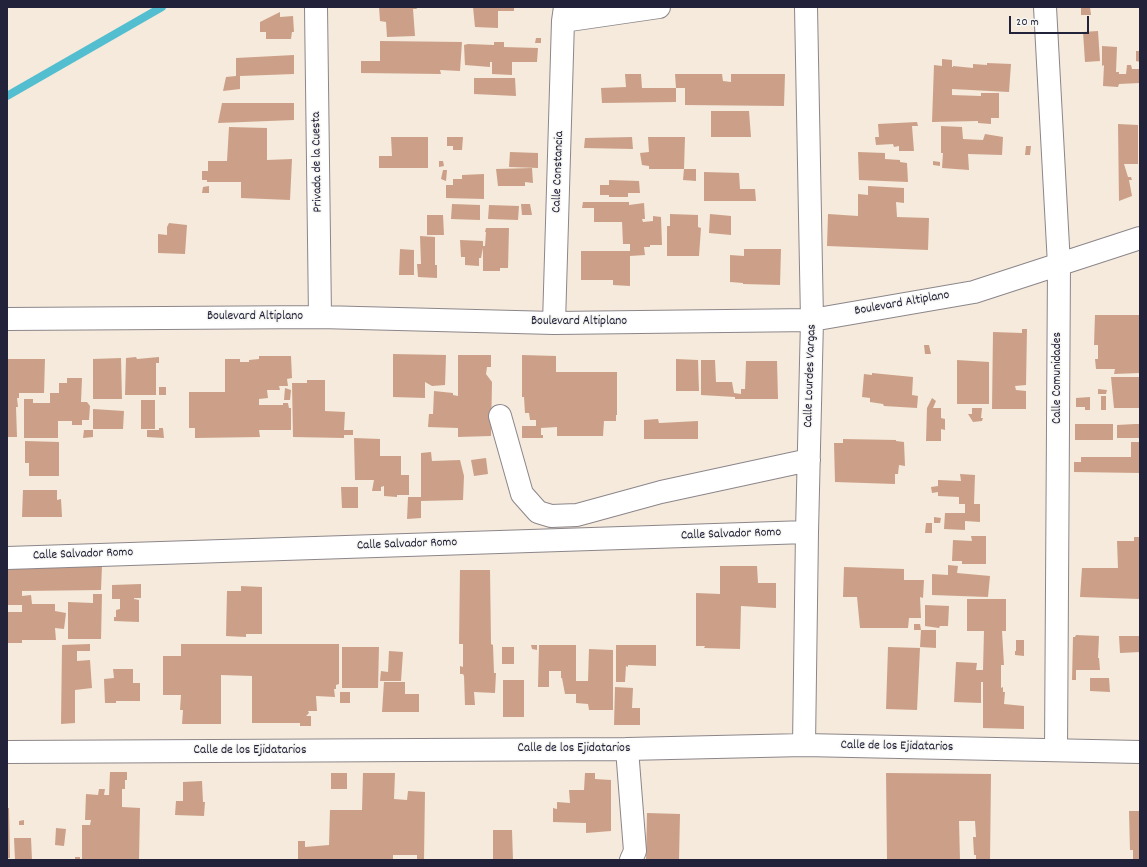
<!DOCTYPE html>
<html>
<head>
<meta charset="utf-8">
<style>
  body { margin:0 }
  #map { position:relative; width:1147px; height:867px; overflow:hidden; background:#f5eadb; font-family:Dekko,sans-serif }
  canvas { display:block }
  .frame { position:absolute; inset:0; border:8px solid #22223b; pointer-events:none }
  .scale { position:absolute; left:1009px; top:16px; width:80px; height:18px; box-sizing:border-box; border:2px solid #22223b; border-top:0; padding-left:5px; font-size:12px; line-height:14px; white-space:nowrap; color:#22223b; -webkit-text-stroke:3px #f6f6f2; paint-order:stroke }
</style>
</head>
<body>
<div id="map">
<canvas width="1147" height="867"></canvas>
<div class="frame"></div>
<div class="scale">20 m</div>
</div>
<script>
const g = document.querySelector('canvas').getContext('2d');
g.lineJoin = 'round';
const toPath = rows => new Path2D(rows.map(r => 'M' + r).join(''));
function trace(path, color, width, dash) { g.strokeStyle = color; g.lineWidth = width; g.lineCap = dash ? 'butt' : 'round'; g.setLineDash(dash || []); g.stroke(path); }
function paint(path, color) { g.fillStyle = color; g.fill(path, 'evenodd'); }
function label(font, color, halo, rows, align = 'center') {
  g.font = font + ' Dekko,sans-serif'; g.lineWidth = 3; g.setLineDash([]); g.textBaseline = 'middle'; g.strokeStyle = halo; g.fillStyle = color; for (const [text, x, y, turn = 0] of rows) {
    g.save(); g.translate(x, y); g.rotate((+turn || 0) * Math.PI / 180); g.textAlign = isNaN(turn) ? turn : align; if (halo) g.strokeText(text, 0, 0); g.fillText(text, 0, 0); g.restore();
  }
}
const stream = toPath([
  [7,96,162,7]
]);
const building = toPath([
  [379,7,416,7,417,9,413,9,415,36,387,37,386,22,380,21],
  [473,7,514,7,514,11,498,11,498,28,475,27],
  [1081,7,1090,7,1091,15,1081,15],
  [280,12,280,17,293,16,294,32,292,32,291,39,266,39,266,32,260,32,260,22],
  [1098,31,1100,61,1085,62,1083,32],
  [536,38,541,38,541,43,535,43],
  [380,41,462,42,460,71,440,70,441,74,361,73,361,61,380,61],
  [494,42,504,42,504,47,538,48,537,62,512,62,512,75,492,74,492,62,490,62,490,67,465,65,464,45,468,44,494,45],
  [1102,46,1117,47,1116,72,1119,72,1119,74,1126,74,1127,65,1131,65,1132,69,1140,69,1140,83,1119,84,1118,87,1103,86,1104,65,1102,66],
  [1136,51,1140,51,1140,62,1136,61],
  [294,55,294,74,240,76,240,89,223,91,226,77,236,76,236,58],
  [942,59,952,60,952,67,953,67,953,66,973,68,973,64,987,65,987,63,1011,64,1009,92,952,89,952,95,981,96,981,93,999,93,999,118,991,118,991,124,978,123,978,121,932,122,934,65,942,66],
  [625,74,641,74,642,88,676,88,676,102,602,103,601,88,626,87],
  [675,74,722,74,723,81,731,82,731,74,785,74,784,106,685,105,685,88,676,88],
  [474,78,515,78,516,96,474,94],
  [222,103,294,103,294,120,218,123],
  [711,111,749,111,751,137,711,137],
  [917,122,918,126,912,126,914,151,899,151,899,146,894,147,893,144,876,145,875,137,879,137,878,124],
  [1118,124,1138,125,1138,164,1124,164,1128,177,1131,177,1132,180,1129,180,1132,196,1119,201],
  [941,126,962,127,963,139,983,140,985,134,1003,137,1002,155,968,154,969,170,942,168,943,153,941,153],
  [229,127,267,128,267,160,292,159,290,200,241,198,241,182,207,182,207,180,202,180,202,171,208,171,208,161,227,161],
  [391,137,428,137,428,168,379,168,379,156,392,156],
  [447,137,463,137,462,150,453,150,453,146,447,146],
  [632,137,633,149,584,148,585,138],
  [648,137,685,137,684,169,649,169,649,166,642,165,640,153,649,152],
  [1026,146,1031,146,1030,155,1025,155],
  [510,152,538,153,538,168,509,167],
  [858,152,885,153,885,159,900,160,900,162,907,163,908,182,859,180],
  [439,161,443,161,444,166,439,167],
  [933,161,940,162,940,166,933,165],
  [532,168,533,183,525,182,525,186,498,186,496,169],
  [684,169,696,169,696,181,683,180],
  [443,170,447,170,446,181,441,179],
  [704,172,739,173,740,189,755,189,756,201,704,201],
  [484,174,484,199,446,198,446,185,453,185,453,179,462,179,462,175],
  [609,180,639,181,640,193,628,193,628,197,609,197,609,195,600,195,600,185,609,185],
  [209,186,209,193,202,193,203,187],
  [868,186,904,188,904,203,896,202,897,217,929,218,928,250,827,246,828,214,858,216,858,194,868,195],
  [583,202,629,202,629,205,644,203,645,219,642,219,643,222,653,221,653,216,661,217,662,245,650,245,650,247,644,247,645,255,630,256,630,286,613,285,613,280,581,280,581,251,630,251,630,244,623,244,622,222,594,222,594,208,582,208],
  [452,204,480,205,480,220,451,219],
  [521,204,530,204,532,215,522,215],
  [489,205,519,206,518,220,488,219],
  [670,214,698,215,698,227,701,228,699,256,667,256,667,226,670,226],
  [710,214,731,216,731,235,709,233],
  [427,215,443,215,444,235,427,235],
  [169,223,187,225,185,254,158,253,158,234,167,235,167,227],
  [486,228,509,228,508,268,500,268,500,271,483,271,483,248,481,258,479,258,479,266,465,265,465,257,461,257,460,240,483,241,483,246,485,246,486,232,485,232],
  [420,236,435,237,435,265,437,265,437,278,418,277,417,264,421,264],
  [400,249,414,250,414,275,399,275],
  [744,249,781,249,780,285,743,284,743,283,730,282,730,255,744,256],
  [1095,315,1139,315,1140,373,1114,374,1115,369,1096,369,1095,359,1098,359,1098,345,1094,345],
  [1022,329,1027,329,1026,385,1015,386,1016,390,1026,391,1026,409,992,409,993,332,1022,333],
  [924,345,929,345,931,354,925,354],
  [393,354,446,355,445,385,432,386,425,382,425,398,393,397],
  [458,355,491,355,491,367,487,367,486,374,492,382,491,436,458,437,458,428,428,427,429,414,433,414,434,391,453,393,453,395,458,396],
  [522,355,556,356,556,372,617,372,617,415,616,415,616,421,604,421,603,436,557,436,557,427,541,428,541,435,543,435,543,438,522,438,522,426,536,426,536,420,530,420,529,413,525,413,524,397,522,397],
  [259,356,291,356,292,378,287,379,288,386,279,386,280,390,267,390,268,398,259,399,259,405,283,405,283,403,288,403,289,408,291,408,291,430,259,430,260,437,195,438,195,428,189,428,189,392,225,392,225,359,240,359,240,362,249,362,249,360,259,359],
  [136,357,137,359,159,357,159,363,156,363,156,395,125,395,126,358],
  [121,358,122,399,93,399,93,359],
  [7,359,45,359,44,393,19,393,19,398,17,398,18,407,16,407,17,437,7,437],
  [676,359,698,360,699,391,676,391],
  [701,360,715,360,716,382,732,382,734,393,741,394,741,389,745,389,746,361,777,361,778,399,735,399,735,397,701,395],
  [957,360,989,362,989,404,957,404],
  [872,373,913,377,912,395,918,396,917,408,884,406,883,404,870,402,870,398,862,397,864,374,872,375],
  [1111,377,1140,377,1140,408,1114,408],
  [67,378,82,378,81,402,87,402,90,406,89,420,82,420,82,425,72,425,72,421,58,421,58,438,24,438,24,399,33,399,33,403,50,403,50,393,59,393,59,383,67,383],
  [307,380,325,380,325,411,345,412,344,430,353,430,353,435,344,435,344,438,293,437,292,383,307,383],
  [159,387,166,387,166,395,159,395],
  [285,388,291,390,290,400,284,400],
  [1098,389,1107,390,1106,394,1098,394],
  [1101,396,1106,396,1106,410,1101,410],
  [1090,397,1090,410,1085,410,1085,407,1076,407,1076,398],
  [932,398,936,401,933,408,941,408,941,418,945,419,945,430,941,429,941,441,926,441,927,408],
  [141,400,155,400,155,429,141,429],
  [972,408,982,408,981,418,983,418,982,421,973,422,968,414,972,414],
  [93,409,124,411,123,429,93,429],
  [658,419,659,423,660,423,698,421,698,439,644,439,644,420],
  [1075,424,1113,424,1113,440,1075,440],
  [1135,424,1140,424,1140,438,1117,438,1117,425],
  [159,428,163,428,164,438,147,437,147,430,159,430],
  [84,430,93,430,93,437,83,438],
  [354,438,380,439,380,456,401,456,401,475,409,475,409,495,397,495,397,497,384,496,384,486,381,487,381,491,372,491,374,480,355,480],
  [843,439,896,440,896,441,904,442,905,466,899,465,898,474,895,474,895,484,835,482,834,443,843,443],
  [25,441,59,442,59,476,29,476,29,463,25,463],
  [1131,442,1140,442,1140,473,1074,472,1074,462,1081,462,1081,457,1131,457],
  [431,452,432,461,460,460,464,476,463,500,421,501,421,518,407,519,408,497,421,497,421,453],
  [486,458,488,474,474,476,471,460],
  [960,474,975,475,974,504,980,504,980,522,965,521,965,530,944,529,945,513,965,513,965,504,959,504,959,497,938,496,938,492,932,493,931,487,938,486,938,480,961,481],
  [341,487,358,487,358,508,342,508],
  [23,490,57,490,57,500,61,499,62,517,22,517],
  [934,517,941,518,940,523,934,523],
  [926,523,932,523,932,533,925,533],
  [971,536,986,536,986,564,962,564,962,561,952,561,953,540,972,541],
  [1134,537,1140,537,1140,599,1080,597,1082,568,1118,568,1117,541,1134,541],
  [948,565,958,566,957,573,990,576,988,597,932,595,932,574,948,575],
  [102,566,101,590,22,591,22,596,31,595,32,604,55,604,55,611,66,613,64,629,55,628,56,640,22,640,22,643,7,643,8,612,22,612,22,605,7,605,7,569],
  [720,566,757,566,758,583,776,583,776,608,741,606,740,649,704,648,705,646,696,646,696,593,720,594],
  [844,567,904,569,904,580,924,580,923,598,920,597,921,618,909,618,908,628,860,628,857,597,843,597],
  [460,570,490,570,491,644,493,645,494,673,496,673,495,693,474,692,475,705,465,705,464,676,463,674,460,674,460,666,463,667,463,644,459,644],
  [141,584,141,598,134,598,134,599,139,600,139,622,114,621,114,617,116,617,116,610,120,609,120,599,112,599,112,585],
  [241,586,262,587,262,634,246,634,246,637,226,636,227,591,241,591],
  [93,594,102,594,101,639,68,639,68,602,93,603],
  [967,599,1006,599,1006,631,1002,631,1004,665,1001,665,1001,688,1003,687,1003,692,1005,692,1004,704,1024,706,1024,729,983,728,983,682,981,682,981,703,954,702,956,662,977,663,976,670,983,670,984,631,967,631],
  [925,605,949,606,948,626,940,626,939,628,925,626],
  [914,624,920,624,921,630,914,630],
  [921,630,936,630,936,648,920,647],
  [1076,635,1099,636,1098,658,1099,658,1100,670,1076,670,1076,680,1072,680,1073,637,1075,637],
  [1119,636,1140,636,1140,652,1120,653],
  [1016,640,1024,640,1024,656,1015,655,1015,651,1016,651],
  [90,644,90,651,77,651,77,661,90,660,92,688,75,690,75,723,61,724,62,645],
  [181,644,339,644,339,684,336,685,336,689,334,689,335,697,316,696,317,711,308,711,309,713,306,716,311,716,311,726,300,726,300,723,252,723,252,676,221,675,221,724,182,724,183,710,180,710,181,695,163,695,163,656,181,656],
  [531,645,537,645,537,650,532,649],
  [539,645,576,645,576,681,588,681,589,649,613,650,613,710,589,710,588,704,576,703,576,694,565,694,562,678,561,678,561,671,549,671,549,687,538,687],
  [616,645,656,645,656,666,628,665,628,667,626,666,625,682,616,682],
  [342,647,379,647,378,688,342,688],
  [502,647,514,647,514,664,502,664],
  [888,647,920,648,917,710,886,709],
  [389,651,403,652,401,681,380,681,381,671,388,672],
  [113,669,133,669,133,683,140,683,140,701,116,701,116,703,105,703,104,679,114,678],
  [1090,678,1109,678,1110,692,1090,691],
  [503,680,524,680,524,717,503,717],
  [384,682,405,682,405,694,419,694,419,712,382,712],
  [615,687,633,688,632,708,640,708,640,725,614,725],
  [340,692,350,692,350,703,340,703],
  [110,772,127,772,127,780,125,780,125,789,122,789,122,807,140,808,139,860,82,859,82,825,90,825,91,820,85,820,86,794,98,795,99,789,105,789,104,795,109,795],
  [331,773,347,773,347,789,331,789],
  [363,773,395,773,394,799,407,800,408,791,425,792,424,860,417,860,417,855,393,855,393,860,298,860,298,841,305,841,305,847,329,845,330,810,362,810],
  [585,773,595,773,595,779,611,780,611,831,586,833,586,823,553,822,553,808,557,809,557,802,570,803,569,790,584,790],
  [886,773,991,774,990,860,976,860,976,855,974,855,973,837,976,837,975,821,959,821,960,860,887,860],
  [202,781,203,802,205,802,204,816,175,815,176,801,183,801,183,782],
  [7,808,9,808,10,858,7,858],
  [1129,811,1140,811,1140,860,1133,860,1133,850,1130,850],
  [647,813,680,814,679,860,646,860],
  [24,820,24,825,19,825,19,821],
  [56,828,66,829,64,846,55,845],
  [493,830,512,830,513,860,493,860],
  [14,838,31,838,32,860,15,860],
  [75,857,80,857,80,860,75,860]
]);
const minor = toPath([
  [316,7,320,317],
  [1045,7,1059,265,1056,750],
  [563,21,659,7],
  [7,319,320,317,554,323,812,320,974,292,1140,238],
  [554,323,563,21,565,7],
  [500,416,522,494,538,512,551,516,577,515,661,492,809,460],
  [7,558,807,532],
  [804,745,807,532,812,320,806,7],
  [627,749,635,851,631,860],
  [7,752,627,749,804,745,1140,752]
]);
const streetNames = [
  ["Privada de la Cuesta",318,162,-91],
  ["Calle Constancia",559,172,-88],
  ["Boulevard Altiplano",902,304,-10],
  ["Boulevard Altiplano",255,317],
  ["Boulevard Altiplano",579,322],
  ["Calle Lourdes Vargas",811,376,-88],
  ["Calle Comunidades",1058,378,-90],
  ["Calle Salvador Romo",731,535,-2],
  ["Calle Salvador Romo",407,545,-2],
  ["Calle Salvador Romo",83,555,-2],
  ["Calle de los Ejidatarios",897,747,1],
  ["Calle de los Ejidatarios",574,749],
  ["Calle de los Ejidatarios",250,751]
];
trace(stream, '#53becf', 8);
paint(building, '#cca088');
trace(minor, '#8c868b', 24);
trace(minor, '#fff', 22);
label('13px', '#22223b', '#f6f6f2', streetNames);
</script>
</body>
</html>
